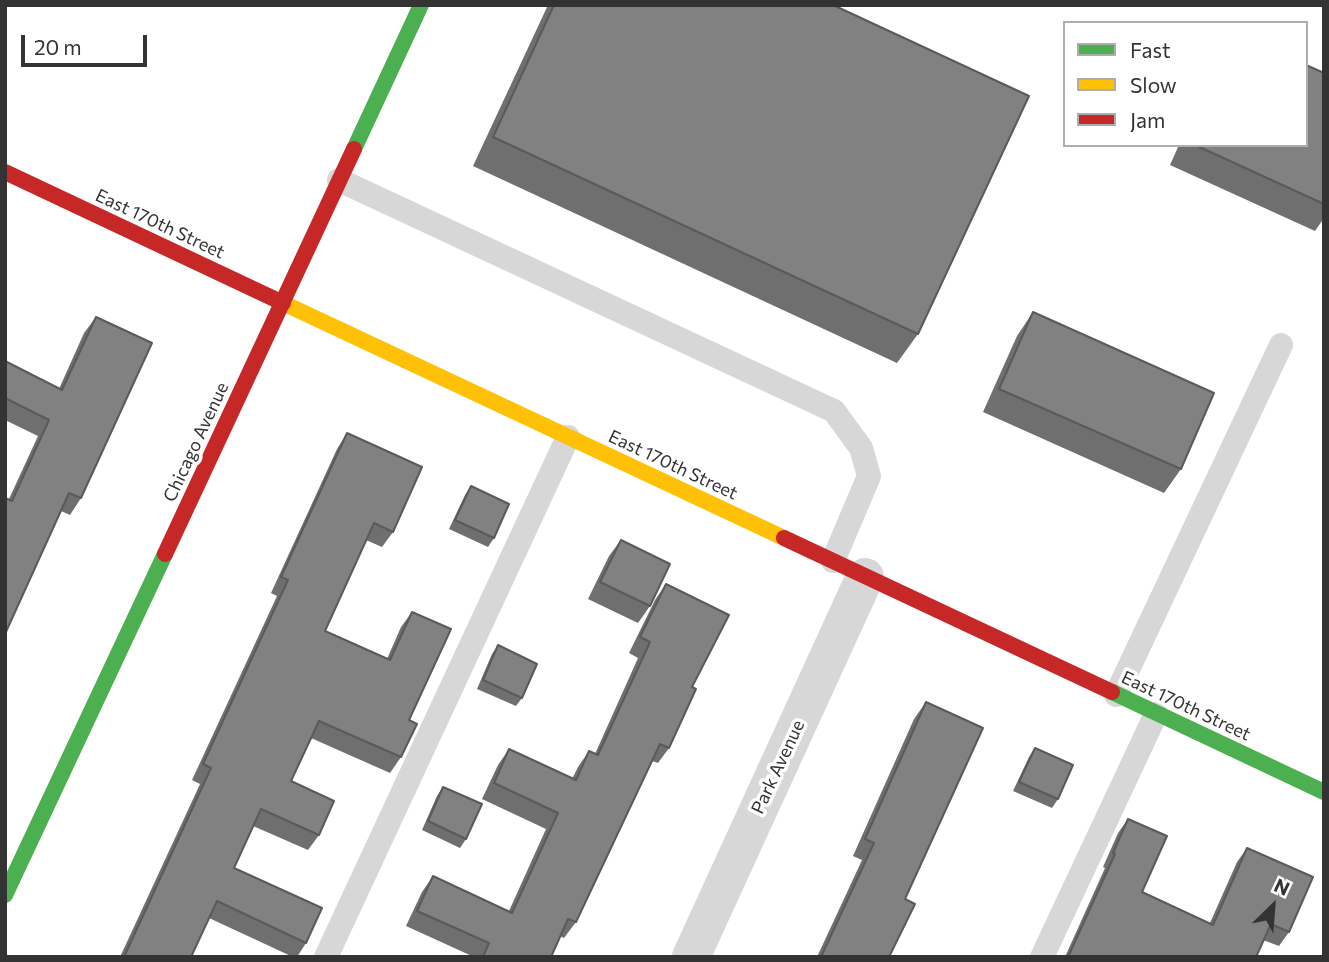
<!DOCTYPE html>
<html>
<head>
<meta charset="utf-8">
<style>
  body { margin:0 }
  #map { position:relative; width:1329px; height:962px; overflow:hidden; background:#fff; font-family:Commissioner,sans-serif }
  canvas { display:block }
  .frame { position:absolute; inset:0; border:7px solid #333; pointer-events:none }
  .legend { position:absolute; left:1063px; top:21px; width:245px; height:126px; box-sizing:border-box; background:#fff; border:2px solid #adadad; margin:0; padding:9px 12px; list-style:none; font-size:21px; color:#333 }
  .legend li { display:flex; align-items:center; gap:14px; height:35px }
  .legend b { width:35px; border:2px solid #adadad }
  .north { position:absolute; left:1238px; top:871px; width:70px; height:70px; -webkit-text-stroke:5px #fff; paint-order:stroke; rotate:25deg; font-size:19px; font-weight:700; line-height:28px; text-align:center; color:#333 }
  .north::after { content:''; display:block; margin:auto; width:24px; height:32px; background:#333; clip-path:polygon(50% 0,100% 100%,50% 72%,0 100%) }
  .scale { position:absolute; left:21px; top:35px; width:126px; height:32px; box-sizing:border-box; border:4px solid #333; border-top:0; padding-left:9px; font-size:21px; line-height:24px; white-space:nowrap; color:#333; -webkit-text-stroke:5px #fff; paint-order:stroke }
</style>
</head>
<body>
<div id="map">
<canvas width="1329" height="962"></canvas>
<div class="frame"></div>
<ul class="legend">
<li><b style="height:9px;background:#4caf50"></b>Fast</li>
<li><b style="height:9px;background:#ffc107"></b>Slow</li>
<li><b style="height:9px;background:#c62828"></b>Jam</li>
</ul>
<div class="north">N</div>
<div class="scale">20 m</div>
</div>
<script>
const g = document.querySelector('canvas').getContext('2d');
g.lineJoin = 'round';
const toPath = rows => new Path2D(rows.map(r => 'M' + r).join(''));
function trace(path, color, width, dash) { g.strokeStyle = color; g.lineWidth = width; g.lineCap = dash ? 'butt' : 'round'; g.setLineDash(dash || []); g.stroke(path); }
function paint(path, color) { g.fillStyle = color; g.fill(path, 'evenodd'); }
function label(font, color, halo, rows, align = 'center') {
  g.font = font + ' Commissioner,sans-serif'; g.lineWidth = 7; g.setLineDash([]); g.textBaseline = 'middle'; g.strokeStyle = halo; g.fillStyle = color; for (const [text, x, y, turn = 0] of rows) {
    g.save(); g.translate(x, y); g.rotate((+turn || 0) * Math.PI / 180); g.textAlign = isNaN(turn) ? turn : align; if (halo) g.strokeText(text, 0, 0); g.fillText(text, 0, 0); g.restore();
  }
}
const lane = toPath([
  [339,180,834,411,861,448,869,476,833,561],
  [1116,695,1281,345],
  [326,957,568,437],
  [1042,957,1156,714]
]);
const street = toPath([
  [691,957,865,577]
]);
const fast = toPath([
  [354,149,421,5],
  [1112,692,1324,792],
  [5,895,165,554]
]);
const slow = toPath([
  [283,303,784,538]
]);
const jam = toPath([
  [5,172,283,303],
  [784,538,1112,692],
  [165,554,354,149]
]);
const wall = toPath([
  [548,5,833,5,918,334,897,363,473,166],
  [1324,73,1324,218,1315,231,1170,165,1179,145,1306,145],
  [1033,312,1181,469,1164,493,983,412,1017,336],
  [96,317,81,498,70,515,61,511,5,634,9,499,38,436,5,420,5,361,59,389,84,333],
  [347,433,393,532,382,547,366,540,325,631,387,659,401,627,412,612,409,720,401,757,390,773,311,738,291,781,319,835,308,850,253,826,234,868,306,943,297,957,293,957,209,918,191,957,120,957,200,784,192,780,277,596,271,593,337,449],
  [471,486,494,538,488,547,449,529,465,495],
  [621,540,650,606,638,623,588,599,609,556],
  [666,584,692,687,669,748,658,763,652,761,576,922,564,938,560,936,551,957,474,957,406,926,422,892,433,876,509,911,546,829,482,799,498,765,509,749,572,779,578,767,589,751,595,754,638,658,629,653,655,600],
  [498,645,522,698,516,706,477,689,492,654],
  [926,702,905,899,889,957,817,957,862,860,853,856,914,719],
  [1035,748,1058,799,1052,808,1013,791,1029,757],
  [443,787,466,839,460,848,422,830,437,796],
  [1128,819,1142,892,1210,923,1237,862,1247,848,1289,932,1279,946,1263,940,1256,957,1065,957,1105,868,1103,867,1118,833]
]);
const building = toPath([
  [554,5,833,5,1029,96,918,334,493,137,554,5],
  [1306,65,1324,73,1324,204,1195,145,1306,145,1306,65],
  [1033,312,1214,393,1181,469,999,389,1033,312],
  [96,317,152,343,81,498,69,493,5,634,5,498,12,501,49,420,5,398,5,361,62,390,96,317],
  [347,433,422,467,393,532,374,523,325,631,390,660,412,612,451,629,409,720,417,724,401,757,319,721,291,781,334,801,319,835,261,809,234,868,322,908,306,943,217,901,191,957,124,957,211,768,203,764,288,580,281,577,347,433],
  [471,486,509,504,494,538,455,520,471,486],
  [621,540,670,564,650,606,600,582,621,540],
  [666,584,729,615,692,687,696,689,669,748,660,744,576,922,568,919,551,957,483,957,489,943,417,911,433,876,512,913,558,813,494,783,509,749,576,780,589,751,598,755,650,642,640,637,666,584],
  [498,645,537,664,522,698,483,680,498,645],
  [926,702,983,728,905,899,915,904,889,957,821,957,874,843,865,839,926,702],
  [1035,748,1073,765,1058,799,1019,782,1035,748],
  [443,787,482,804,466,839,428,821,443,787],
  [1128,819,1167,836,1142,892,1213,925,1247,848,1313,877,1289,932,1271,924,1256,957,1068,957,1115,854,1113,853,1128,819]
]);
const streetNames = [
  ["East 170th Street",160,224,25],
  ["Chicago Avenue",196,442,-65],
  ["East 170th Street",673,465,25],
  ["East 170th Street",1186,706,25],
  ["Park Avenue",778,767,-65]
];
trace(lane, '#d7d7d7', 24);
trace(street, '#d7d7d7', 38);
trace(fast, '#4caf50', 16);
trace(slow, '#ffc107', 16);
trace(jam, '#c62828', 16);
paint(wall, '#6f6f6f');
paint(building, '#818181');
trace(building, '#5a5a5a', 2);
label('18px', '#333', '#fff', streetNames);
</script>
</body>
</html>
